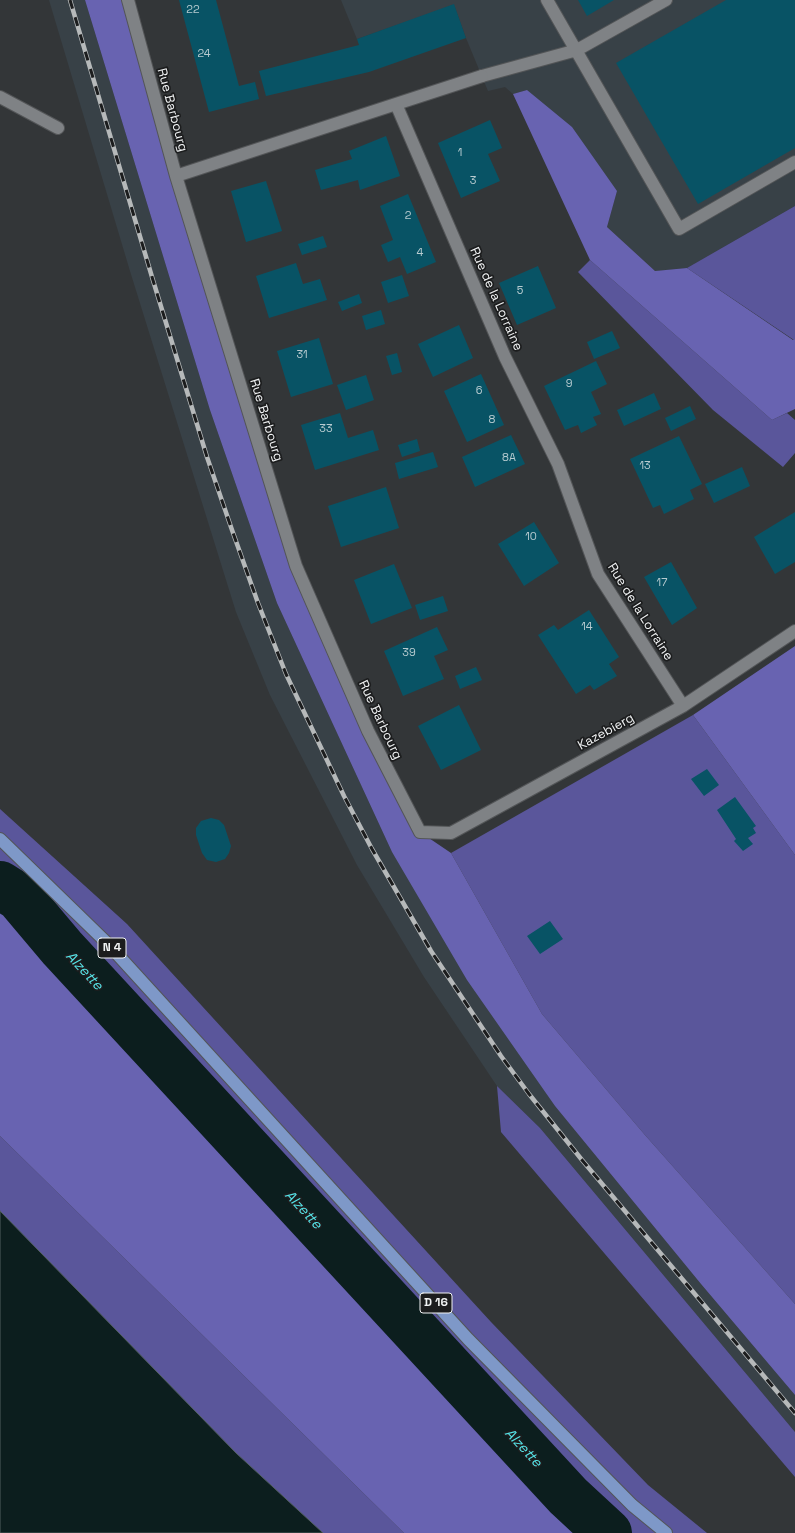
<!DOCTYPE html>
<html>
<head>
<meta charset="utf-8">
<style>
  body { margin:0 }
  canvas { display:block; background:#333638 }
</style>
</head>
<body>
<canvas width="795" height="1533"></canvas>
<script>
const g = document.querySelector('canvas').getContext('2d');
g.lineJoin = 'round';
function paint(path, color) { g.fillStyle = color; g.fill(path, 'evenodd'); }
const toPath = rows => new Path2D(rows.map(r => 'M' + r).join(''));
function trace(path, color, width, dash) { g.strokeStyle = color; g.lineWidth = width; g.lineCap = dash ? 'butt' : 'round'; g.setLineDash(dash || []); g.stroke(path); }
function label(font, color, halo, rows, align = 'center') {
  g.font = font + ' "Space Grotesk",sans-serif'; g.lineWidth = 3.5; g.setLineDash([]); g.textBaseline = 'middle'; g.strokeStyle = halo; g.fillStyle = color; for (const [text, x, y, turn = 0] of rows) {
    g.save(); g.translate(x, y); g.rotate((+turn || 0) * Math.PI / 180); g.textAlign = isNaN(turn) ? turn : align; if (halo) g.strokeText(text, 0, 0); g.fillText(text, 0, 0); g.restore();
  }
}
const built = toPath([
  [49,0,85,0,210,410,277,603,392,852,555,1106,701,1284,795,1395,795,1432,540,1128,497,1086,424,977,357,865,270,695,236,612,130,271],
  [341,0,795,0,795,206,687,268,655,271,607,227,617,191,527,90,513,94,505,87,488,91,466,38,454,5,357,39]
]);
const green = toPath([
  [795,206,795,339,794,340,687,268],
  [590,260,772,420,787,413,795,420,795,453,783,467,713,410,578,272],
  [693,715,795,855,795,1304,645,1135,542,1014,451,853],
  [0,809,127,924,491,1322,648,1485,707,1533,608,1533,568,1496,62,948,19,897,0,885],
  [497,1086,540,1128,795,1432,795,1477,501,1132],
  [0,1136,404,1533,0,1533]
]);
const forest = toPath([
  [85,0,128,0,296,566,420,832,451,853,542,1014,645,1135,795,1304,795,1395,701,1284,555,1106,467,980,392,852,277,603,210,410],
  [527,90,572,127,617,191,607,227,655,271,687,268,793,340,795,339,795,409,772,420,590,260,513,94],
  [795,646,795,855,693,715],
  [0,885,19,897,62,948,568,1496,608,1533,404,1533,0,1136]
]);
const water = toPath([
  [0,1211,236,1453,323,1533,0,1533,0,1211]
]);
const river = toPath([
  [0,885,19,897,62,948,568,1496,608,1533]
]);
const building = toPath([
  [179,0,216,0,239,86,255,82,259,99,209,112],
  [578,0,614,0,587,16],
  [726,0,795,0,795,148,698,204,616,63],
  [454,4,466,38,369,72,266,96,259,71,359,45,357,39],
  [490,120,502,148,488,154,500,181,461,198,438,143],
  [386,136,400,176,360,190,358,180,321,190,315,170,352,159,349,151],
  [266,181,282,231,246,242,231,191],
  [408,194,436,262,407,274,400,257,388,262,381,245,393,240,380,206],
  [323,236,327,247,302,255,298,244],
  [296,263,303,284,320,279,327,300,269,318,256,276],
  [538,266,556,308,517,325,499,283],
  [402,275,409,296,388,303,381,282],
  [359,294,362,303,342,311,338,302],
  [381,310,385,324,366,330,362,316],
  [459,325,473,358,433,377,418,344],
  [612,331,620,348,594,359,587,342],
  [319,338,333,384,291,397,277,351],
  [397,353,402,372,392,375,386,356],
  [596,361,607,384,591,392,601,414,593,417,597,425,581,433,578,425,565,430,544,386],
  [481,374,504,425,467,442,444,391],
  [366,375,374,400,346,410,337,385],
  [654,393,661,409,624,426,617,410],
  [690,406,696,419,671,431,665,418],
  [340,413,348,438,373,430,379,450,315,470,301,425],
  [511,435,525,464,475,487,462,457],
  [679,436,702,484,690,490,694,499,664,514,660,505,653,508,630,459],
  [417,439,420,451,402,457,398,445],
  [433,452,438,467,399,479,395,463],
  [742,467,750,486,714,503,705,484],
  [386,487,399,528,341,547,328,506],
  [795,512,795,562,775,574,754,537],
  [534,522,559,563,524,586,498,544],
  [671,562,697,608,672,625,644,577],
  [394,564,412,608,371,624,354,580],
  [443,596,448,611,420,620,415,605],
  [589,610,619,657,609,664,617,676,594,690,590,685,576,694,538,635,554,625,558,630],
  [437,627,448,650,434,656,444,679,403,696,384,651],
  [476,667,482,680,460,689,455,676],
  [459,705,481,750,441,770,418,726],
  [707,769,719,785,704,796,691,779],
  [735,797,756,826,753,828,756,833,748,838,753,844,743,851,734,841,736,839,717,810],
  [211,818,219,820,224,825,231,846,229,853,225,859,216,862,207,860,202,853,196,835,196,828,201,821],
  [550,921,563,939,540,954,527,936]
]);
const lane = toPath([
  [547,0,679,229,795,162],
  [482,76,577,50,666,0]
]);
const street = toPath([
  [128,0,176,176,296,566,368,731,420,832,451,833,683,706,795,631],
  [0,97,58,128],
  [396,104,482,76],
  [176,176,396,104,505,357,558,464,598,574,683,706]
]);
const primary = toPath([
  [0,839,107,943,468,1339,632,1505,666,1533]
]);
const rail = toPath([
  [70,0,152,277,207,457,232,530,258,603,286,674,344,796,372,849,431,951,501,1056,529,1094,582,1160,795,1413]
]);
const numberNames = [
  ["22",193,10],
  ["24",204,54],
  ["1",460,153],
  ["3",473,181],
  ["2",408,216],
  ["4",420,253],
  ["5",520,291],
  ["31",302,355],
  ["9",569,384],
  ["6",479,391],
  ["8",492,420],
  ["33",326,429],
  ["8A",509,458],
  ["13",645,466],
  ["10",531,537],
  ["17",662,583],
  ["14",587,627],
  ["39",409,653]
];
const shields = [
  [112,948,28],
  [436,1303,32]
];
const shieldNames = [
  ["N 4",112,948],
  ["D 16",436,1303]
];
const streetNames = [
  ["Rue Barbourg",172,110,75],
  ["Rue de la Lorraine",496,299,66],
  ["Rue Barbourg",266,420,73],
  ["Rue de la Lorraine",640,612,58],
  ["Rue Barbourg",380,720,65],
  ["Kazebierg",606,732,-29]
];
const waterNames = [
  ["Alzette",84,971,47],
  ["Alzette",303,1210,47],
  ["Alzette",523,1448,47]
];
paint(built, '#384147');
paint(green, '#5a569b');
paint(forest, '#6863b1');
paint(water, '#0c1e1e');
trace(water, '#515e5e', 1);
trace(river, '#0c1e1e', 48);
paint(building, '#085365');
trace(lane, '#535557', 14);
trace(street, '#535557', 14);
trace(primary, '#535557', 14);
trace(lane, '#7f8285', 12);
trace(street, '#7f8285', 12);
trace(primary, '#7e98c8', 12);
trace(rail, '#b6b9ba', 4.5);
trace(rail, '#1c1d1e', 3, [9]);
label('11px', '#b7cbd0', null, numberNames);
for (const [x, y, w] of shields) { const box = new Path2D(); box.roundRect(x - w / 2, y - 10, w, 20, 3); g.fillStyle = '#1c1d1e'; g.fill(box); trace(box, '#f1f3f4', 1); }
label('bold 12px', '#f1f3f4', null, shieldNames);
label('13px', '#f1f3f4', '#1c1d1e', streetNames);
label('italic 14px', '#56e3e7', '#1c1d1e', waterNames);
</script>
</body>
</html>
